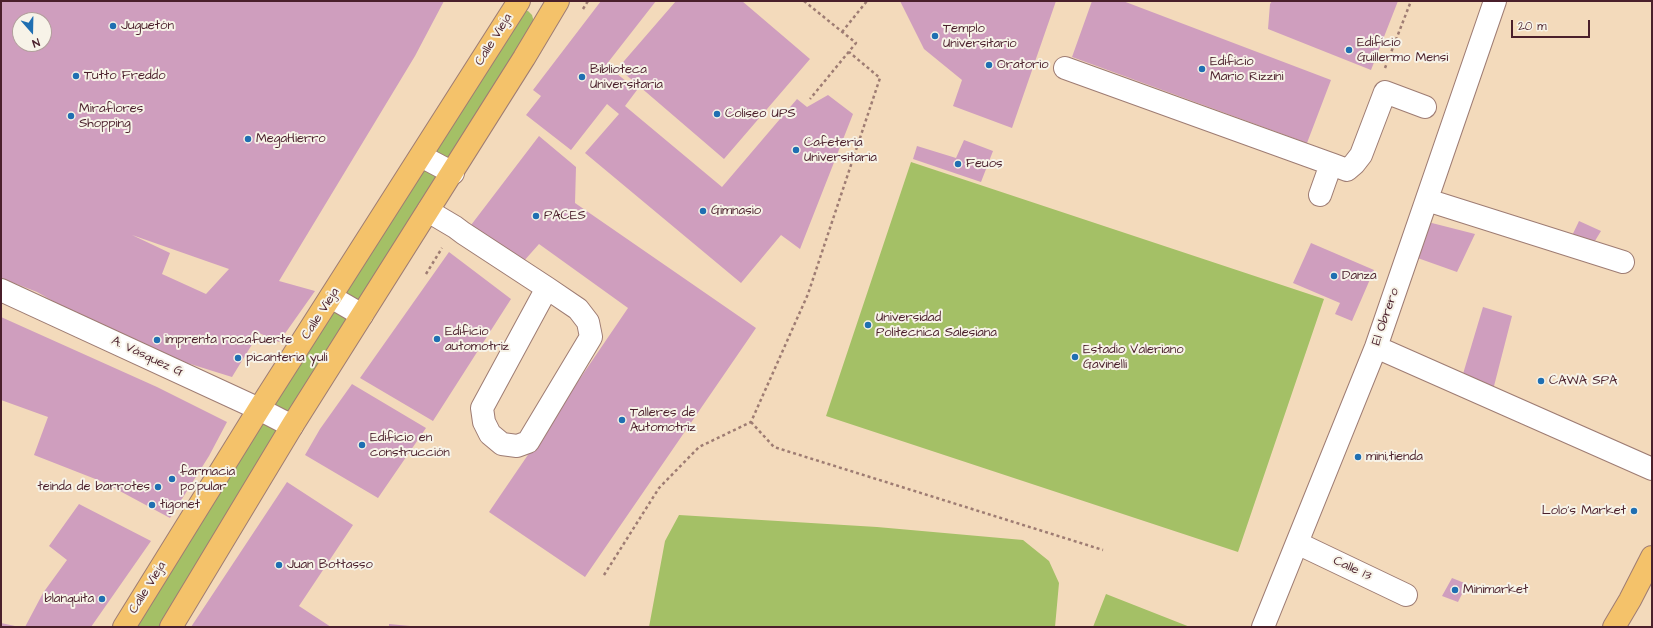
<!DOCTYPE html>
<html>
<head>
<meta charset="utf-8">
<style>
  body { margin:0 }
  #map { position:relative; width:1653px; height:628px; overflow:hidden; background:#f3dabb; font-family:"Architects Daughter",sans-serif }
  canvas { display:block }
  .frame { position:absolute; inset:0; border:2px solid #4a1f2b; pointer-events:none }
  .north { position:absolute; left:12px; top:12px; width:40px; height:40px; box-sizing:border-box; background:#f7f3e8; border:1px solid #b29e9c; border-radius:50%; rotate:160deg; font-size:11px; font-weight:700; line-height:16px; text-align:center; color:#4a1f2b }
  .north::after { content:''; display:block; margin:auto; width:14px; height:18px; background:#1f6fb2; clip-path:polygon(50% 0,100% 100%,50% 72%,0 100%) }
  .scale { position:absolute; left:1511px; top:20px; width:79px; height:18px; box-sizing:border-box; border:2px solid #4a1f2b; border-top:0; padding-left:5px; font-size:12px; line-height:14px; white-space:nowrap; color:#4a1f2b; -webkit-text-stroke:3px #f7f3e8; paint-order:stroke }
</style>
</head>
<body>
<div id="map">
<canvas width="1653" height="628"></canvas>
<div class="frame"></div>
<div class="north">N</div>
<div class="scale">20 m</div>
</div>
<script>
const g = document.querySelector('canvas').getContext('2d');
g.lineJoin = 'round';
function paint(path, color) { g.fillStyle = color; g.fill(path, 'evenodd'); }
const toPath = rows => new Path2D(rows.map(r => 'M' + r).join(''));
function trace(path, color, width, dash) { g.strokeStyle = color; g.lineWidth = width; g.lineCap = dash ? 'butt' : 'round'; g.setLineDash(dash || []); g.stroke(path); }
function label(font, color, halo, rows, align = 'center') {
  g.font = font + ' "Architects Daughter",sans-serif'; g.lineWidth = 4; g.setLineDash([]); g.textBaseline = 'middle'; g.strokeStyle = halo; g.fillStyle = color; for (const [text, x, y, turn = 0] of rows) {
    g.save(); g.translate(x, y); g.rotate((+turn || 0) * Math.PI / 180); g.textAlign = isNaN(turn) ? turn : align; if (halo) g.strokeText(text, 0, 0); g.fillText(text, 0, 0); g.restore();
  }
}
const green = toPath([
  [520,10,528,11,532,15,534,22,171,627,123,627],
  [911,162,1324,299,1238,552,826,416],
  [679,515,877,527,1023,540,1049,561,1059,583,1055,627,649,627,665,541],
  [1106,594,1190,627,1093,627]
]);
const building = toPath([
  [1,1,444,1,415,56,279,281,315,291,279,342,259,333,232,377,171,358,79,316,37,292,1,278],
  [20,20,44,20,44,44,20,44],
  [132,235,229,269,206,294,162,274,170,253],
  [601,1,656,1,606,65,637,90,622,110,625,106,722,187,797,99,807,107,828,95,853,114,800,249,781,235,741,283,585,153,619,114,607,104,571,150,526,115,541,96,533,90],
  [676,1,742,1,810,59,724,159,618,68],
  [900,1,1056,1,1012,128,953,106,962,80,924,49],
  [1092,1,1123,1,1331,80,1307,143,1072,57],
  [1272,1,1398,1,1371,70,1268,29,1270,4],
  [539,136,576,167,575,203,756,328,585,577,489,512,628,308,539,244,523,262,468,229],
  [964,140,993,151,981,182,913,159,917,146,956,158],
  [1424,221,1475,234,1457,272,1412,256],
  [1579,221,1601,231,1590,249,1569,242],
  [1311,243,1374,270,1352,321,1335,314,1340,303,1293,283],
  [449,252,511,299,433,421,360,378],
  [1483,307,1512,316,1493,390,1460,384],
  [1,317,157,387,227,422,209,456,170,518,103,482,34,455,48,417,1,400],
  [352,384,426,428,378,498,305,455,320,429],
  [287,482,353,525,299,606,331,627,191,627],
  [79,504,151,541,91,627,25,627,43,593,67,560,49,546],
  [1452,578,1467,584,1458,602,1442,596],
  [1,623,15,626,15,627,1,627],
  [389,624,410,626,410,627,389,627]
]);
const path = toPath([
  [804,1,856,43,810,99],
  [583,9,588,1],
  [842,32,867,1],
  [1385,68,1411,1],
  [426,274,442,248],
  [751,422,774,447,1103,550],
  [604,575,659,488,699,447,751,422,808,294,880,78,849,52]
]);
const minor = toPath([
  [1065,68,1331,164,1320,195],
  [421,156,453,173],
  [1331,164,1347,170,1354,164,1361,155,1385,92,1425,107],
  [1427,200,1623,262],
  [428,211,455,227,463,233,547,288,578,309,588,322,591,337,528,442,517,446,502,444,490,434,484,422,482,408,547,288],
  [1,290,259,409,292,426],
  [331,297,362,315],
  [1376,347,1652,469],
  [1297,543,1406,595],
  [1263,627,1376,347,1495,1]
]);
const major = toPath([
  [124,627,259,409,519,1],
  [171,627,292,426,524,58,558,1],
  [1614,627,1630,600,1652,557]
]);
const markers = [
  [113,26,4,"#1f6fb2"],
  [935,36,4,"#1f6fb2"],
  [1349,50,4,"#1f6fb2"],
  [989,65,4,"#1f6fb2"],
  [1202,69,4,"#1f6fb2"],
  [76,76,4,"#1f6fb2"],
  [582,77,4,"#1f6fb2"],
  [717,114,4,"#1f6fb2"],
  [71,116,4,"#1f6fb2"],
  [248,139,4,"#1f6fb2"],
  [796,150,4,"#1f6fb2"],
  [958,164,4,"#1f6fb2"],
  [703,211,4,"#1f6fb2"],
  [536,216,4,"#1f6fb2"],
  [1334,276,4,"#1f6fb2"],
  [868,325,4,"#1f6fb2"],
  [437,339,4,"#1f6fb2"],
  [157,340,4,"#1f6fb2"],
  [1075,357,4,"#1f6fb2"],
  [238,358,4,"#1f6fb2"],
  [1541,381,4,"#1f6fb2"],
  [622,420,4,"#1f6fb2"],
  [362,445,4,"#1f6fb2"],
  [1358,457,4,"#1f6fb2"],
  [172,479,4,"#1f6fb2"],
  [158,487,4,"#1f6fb2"],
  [152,505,4,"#1f6fb2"],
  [1634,511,4,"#1f6fb2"],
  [279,565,4,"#1f6fb2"],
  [1455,590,4,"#1f6fb2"],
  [102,599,4,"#1f6fb2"]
];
const poiNames = [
  ["Juguetón",121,26],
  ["Templo",943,29],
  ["Universitario",943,44],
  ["Edificio",1357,43],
  ["Guillermo Mensi",1357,58],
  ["Edificio",1210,62],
  ["Mario Rizzini",1210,77],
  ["Oratorio",997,65],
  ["Biblioteca",590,70],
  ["Universitaria",590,85],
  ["Tutto Freddo",84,76],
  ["Miraflores",79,109],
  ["Shopping",79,124],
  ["Coliseo UPS",725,114],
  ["MegaHierro",256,139],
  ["Cafeteria",804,143],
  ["Universitaria",804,158],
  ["Feuos",966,164],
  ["Gimnasio",711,211],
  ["PACES",544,216],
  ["Danza",1342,276],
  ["Universidad",876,318],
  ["Politecnica Salesiana",876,333],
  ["Edificio",445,332],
  ["automotriz",445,347],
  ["imprenta rocafuerte",165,340],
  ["Estadio Valeriano",1083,350],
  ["Gavinelli",1083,365],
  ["picanteria yuli",246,358],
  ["CAWA SPA",1549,381],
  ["Talleres de",630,413],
  ["Automotriz",630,428],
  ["Edificio en",370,438],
  ["construcción",370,453],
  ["mini,tienda",1366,457],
  ["farmacia",180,472],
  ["po´pular",180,487],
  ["teinda de barrotes",150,487,"right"],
  ["tigonet",160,505],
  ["Lolo's Market",1626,511,"right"],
  ["Juan Bottasso",287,565],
  ["Minimarket",1463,590],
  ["blanquita",94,599,"right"]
];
const streetNames = [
  ["Calle Vieja",494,40,-58],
  ["Calle Vieja",321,314,-57],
  ["El Obrero",1386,317,-71],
  ["A. Vásquez G",147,357,25],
  ["Calle 13",1352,569,25],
  ["Calle Vieja",148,588,-58]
];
paint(green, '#a4c066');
paint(building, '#cf9ebe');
trace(minor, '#9e7c73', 24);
trace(major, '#9e7c73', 24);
trace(path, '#9e7c73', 2.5, [3, 3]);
trace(minor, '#fff', 22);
trace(major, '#f4c26a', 22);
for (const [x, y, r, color] of markers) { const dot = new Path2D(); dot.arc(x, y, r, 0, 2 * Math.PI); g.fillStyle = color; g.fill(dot); trace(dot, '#f7f3e8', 1.5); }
label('13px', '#4a1f2b', '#f7f3e8', poiNames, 'left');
label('13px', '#4a1f2b', '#f7f3e8', streetNames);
</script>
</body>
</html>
